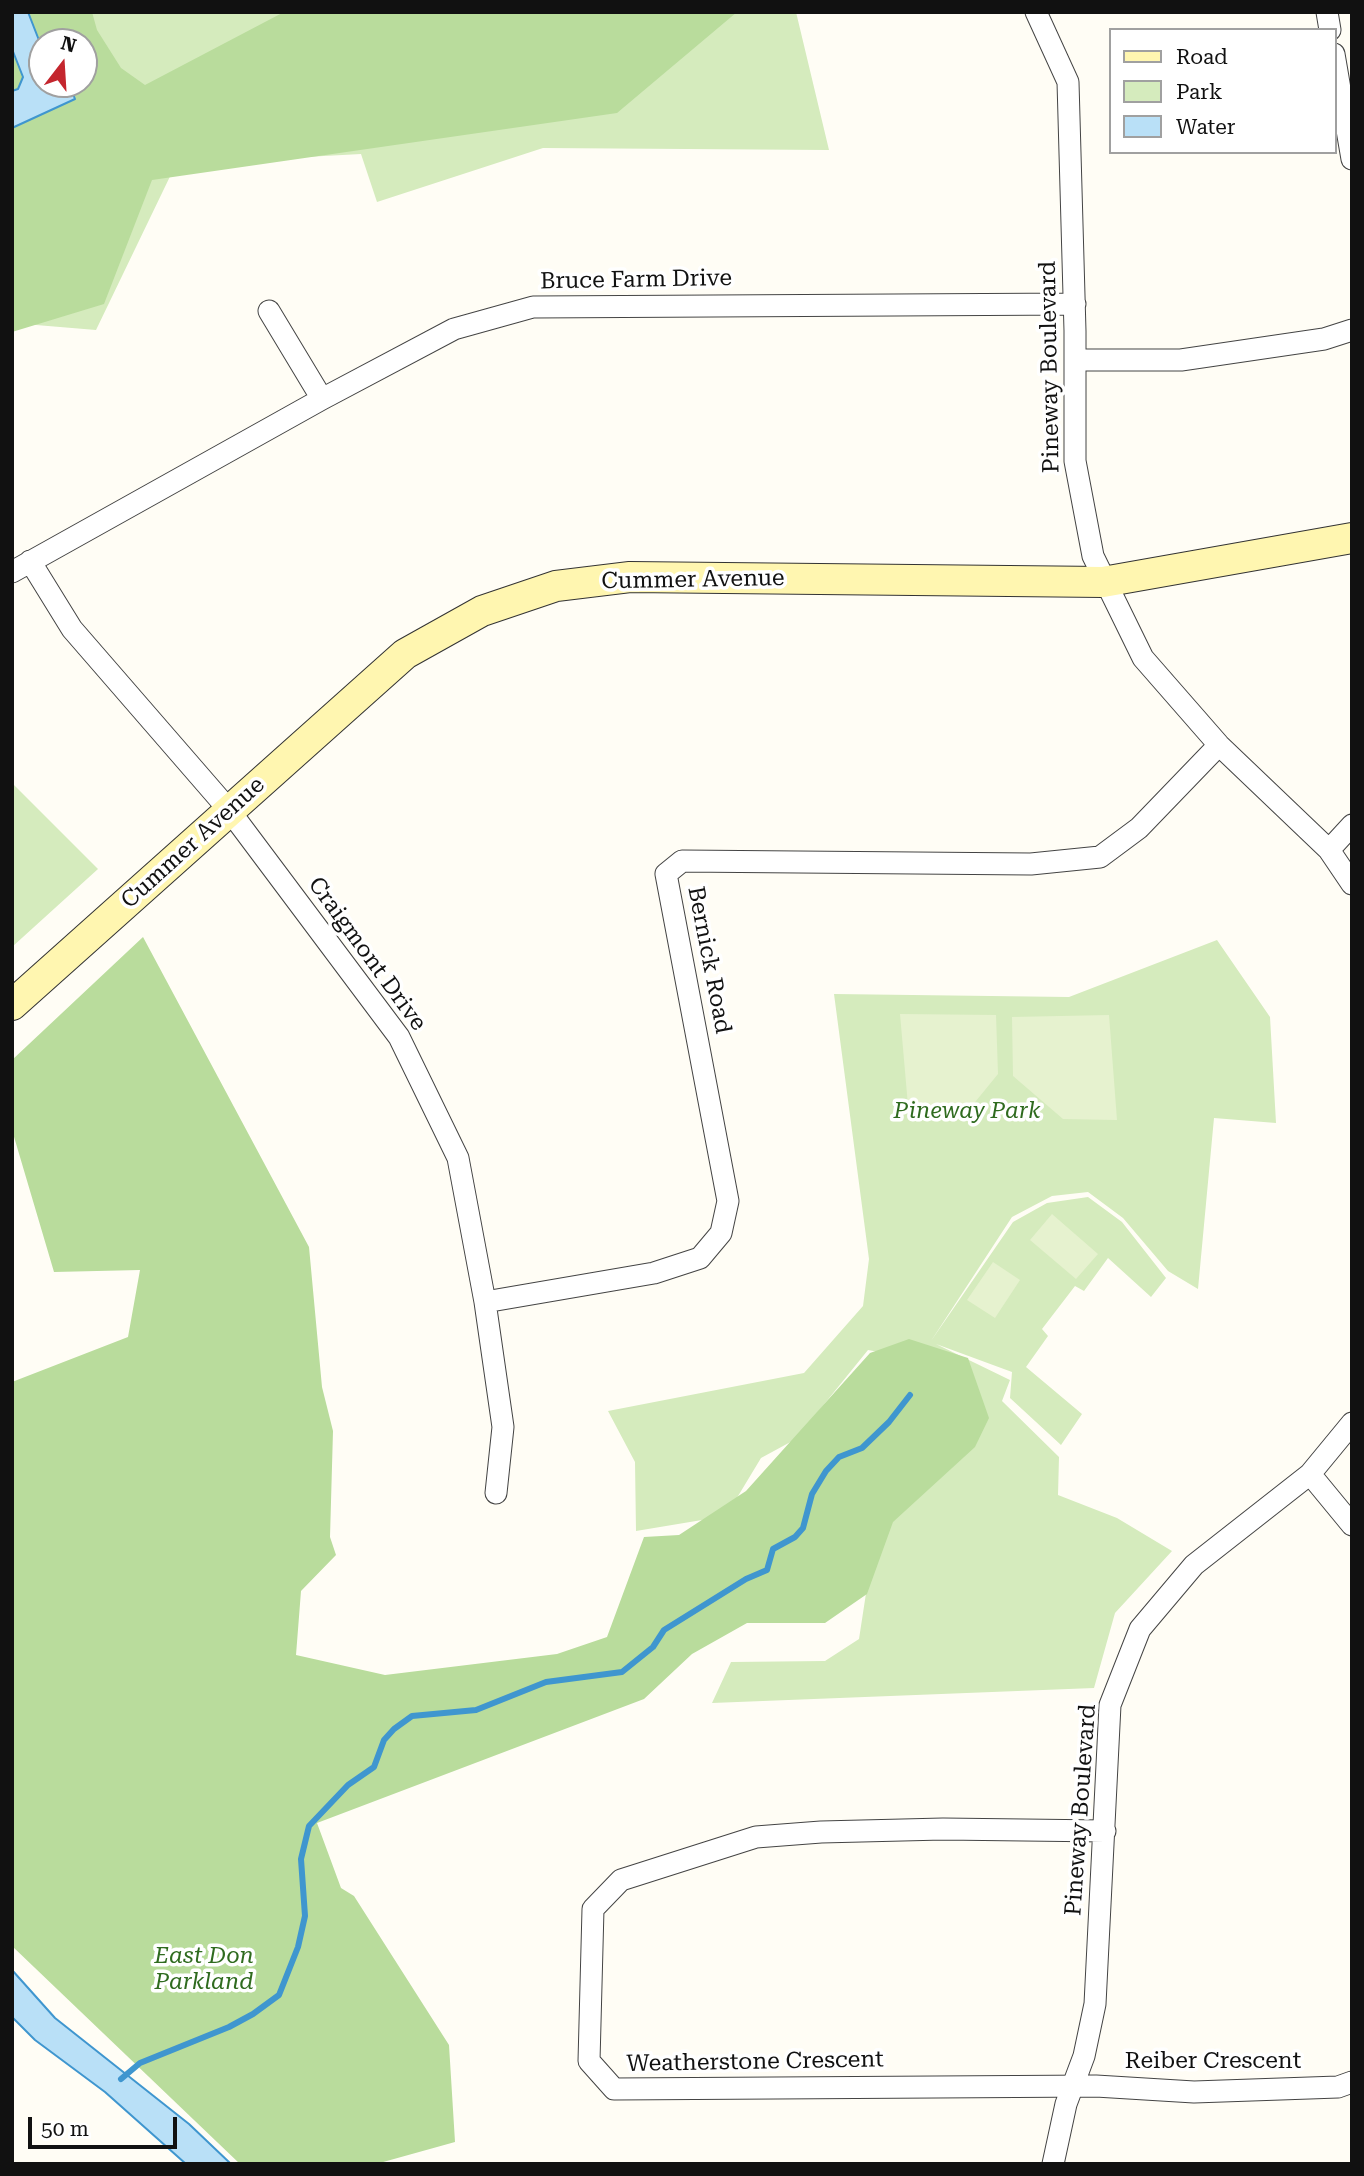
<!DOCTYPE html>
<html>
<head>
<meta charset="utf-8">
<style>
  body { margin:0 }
  #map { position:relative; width:1364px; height:2176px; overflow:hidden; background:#fffdf5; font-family:"Roboto Serif",serif }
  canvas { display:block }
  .frame { position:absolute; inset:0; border:14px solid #111; pointer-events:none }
  .legend { position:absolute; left:1109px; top:28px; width:228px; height:126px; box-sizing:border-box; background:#fff; border:2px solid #a0a0a0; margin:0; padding:9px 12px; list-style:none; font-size:21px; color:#111 }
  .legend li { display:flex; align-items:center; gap:14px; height:35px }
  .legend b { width:35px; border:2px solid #a0a0a0 }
  .north { position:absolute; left:28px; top:28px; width:70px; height:70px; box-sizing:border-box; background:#fff; border:2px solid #a0a0a0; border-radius:50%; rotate:17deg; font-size:19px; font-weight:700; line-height:28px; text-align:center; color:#111 }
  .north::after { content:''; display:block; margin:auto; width:24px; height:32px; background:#c4262e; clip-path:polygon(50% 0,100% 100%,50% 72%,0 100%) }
  .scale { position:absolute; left:28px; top:2117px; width:149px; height:32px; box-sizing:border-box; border:4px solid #111; border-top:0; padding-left:9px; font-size:21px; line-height:24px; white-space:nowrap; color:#111; -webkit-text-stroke:5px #fff; paint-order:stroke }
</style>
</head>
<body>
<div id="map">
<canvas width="1364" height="2176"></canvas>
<div class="frame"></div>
<ul class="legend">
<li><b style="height:9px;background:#fff6b0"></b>Road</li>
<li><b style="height:19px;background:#d5ebbd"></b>Park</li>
<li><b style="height:19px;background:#b9e0f7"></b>Water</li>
</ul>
<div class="north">N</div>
<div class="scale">50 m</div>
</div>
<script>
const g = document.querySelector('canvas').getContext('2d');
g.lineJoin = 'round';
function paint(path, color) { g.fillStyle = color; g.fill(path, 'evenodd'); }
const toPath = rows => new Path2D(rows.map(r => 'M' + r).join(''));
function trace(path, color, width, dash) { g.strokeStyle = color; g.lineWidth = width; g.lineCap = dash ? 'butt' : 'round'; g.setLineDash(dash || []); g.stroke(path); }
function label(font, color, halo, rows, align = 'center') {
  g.font = font + ' "Roboto Serif",serif'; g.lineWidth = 7; g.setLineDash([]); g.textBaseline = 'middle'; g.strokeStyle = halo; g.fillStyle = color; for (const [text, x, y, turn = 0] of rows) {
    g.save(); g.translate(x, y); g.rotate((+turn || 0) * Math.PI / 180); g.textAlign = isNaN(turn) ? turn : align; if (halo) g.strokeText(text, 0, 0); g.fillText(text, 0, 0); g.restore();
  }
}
const green = toPath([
  [12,12,796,12,829,150,543,148,377,202,361,154,176,164,96,330,12,323],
  [42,42,84,42,84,84,42,84],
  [12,783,98,869,12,947],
  [1217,940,1270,1017,1276,1123,1214,1118,1198,1289,1168,1271,1123,1218,1088,1192,1052,1196,1012,1217,931,1341,1013,1222,1047,1203,1088,1197,1122,1222,1166,1278,1151,1297,1108,1258,1084,1291,1075,1286,1042,1329,1048,1336,1026,1367,1082,1414,1061,1445,1010,1398,1012,1372,936,1344,1010,1380,1002,1401,1059,1457,1058,1495,1117,1518,1172,1551,1115,1613,1094,1688,712,1703,731,1662,825,1661,859,1639,882,1489,917,1359,868,1350,796,1439,761,1458,726,1516,636,1531,635,1462,608,1411,804,1373,863,1306,869,1259,834,994,1069,997]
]);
const forest = toPath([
  [12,12,92,12,97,30,121,68,145,85,284,12,737,12,617,113,152,180,104,304,12,332],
  [42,42,84,42,84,84,42,84],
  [143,937,309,1247,322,1387,333,1431,330,1537,336,1555,301,1591,296,1655,385,1675,557,1654,607,1637,644,1537,679,1535,746,1491,870,1353,909,1339,968,1358,989,1418,975,1447,893,1522,867,1594,825,1623,747,1623,692,1654,644,1699,317,1823,341,1888,354,1896,449,2045,455,2142,376,2164,240,2164,12,1946,12,1382,128,1337,140,1270,54,1272,12,1130,12,1060]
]);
const pitch = toPath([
  [900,1014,996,1015,998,1074,967,1112,909,1117],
  [1109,1015,1117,1120,1063,1119,1013,1076,1012,1017],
  [1052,1214,1098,1254,1076,1279,1030,1240],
  [993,1262,1020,1280,995,1318,967,1300]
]);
const water = toPath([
  [12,12,28,12,42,48,42,84,69,84,75,99,12,128,12,91,18,89,23,77,12,49,12,12],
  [12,1970,55,2018,189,2124,231,2164,186,2164,105,2092,35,2040,12,2017,12,1970]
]);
const stream = toPath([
  [121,2079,140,2063,229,2027,253,2014,279,1995,298,1947,305,1916,301,1859,309,1826,348,1785,374,1767,384,1740,394,1729,412,1716,476,1710,546,1682,622,1672,653,1647,664,1630,746,1579,767,1570,773,1549,795,1537,803,1528,812,1494,826,1471,839,1457,862,1448,889,1422,910,1395]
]);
const street = toPath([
  [1036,12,1068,82,1075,331,1075,461,1093,556,1143,658,1219,745,1329,850,1352,884],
  [1327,12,1330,30],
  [1334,54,1352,159],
  [269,311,322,399],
  [1076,360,1181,360,1324,339,1352,330],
  [30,561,72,629,229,810,399,1037,458,1158,485,1302,503,1427,496,1493],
  [12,572,322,399,454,329,533,307,1075,304],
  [1329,850,1352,825],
  [485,1302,654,1273,700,1258,721,1233,728,1201,666,874,682,861,1031,864,1100,857,1139,828,1219,745],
  [1310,1474,1352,1525],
  [1105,1831,943,1829,821,1832,756,1837,621,1880,593,1909,589,2061,614,2089,1096,2086,1194,2092,1338,2087,1352,2082],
  [1053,2164,1066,2104,1084,2056,1095,2004,1110,1705,1140,1629,1194,1565,1310,1474,1352,1423]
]);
const secondary = toPath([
  [12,1005,405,654,482,611,556,586,630,577,1103,582,1352,538]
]);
const streetNames = [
  ["Bruce Farm Drive",636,280,-1],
  ["Pineway Boulevard",1050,367,-91],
  ["Cummer Avenue",693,580,-1],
  ["Cummer Avenue",193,843,-42],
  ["Craigmont Drive",367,954,54],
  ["Bernick Road",709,960,79],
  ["Pineway Boulevard",1081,1810,-86],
  ["Reiber Crescent",1213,2061],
  ["Weatherstone Crescent",755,2062,-1]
];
const parkNames = [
  ["Pineway Park",967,1111],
  ["East Don",204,1956],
  ["Parkland",204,1982]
];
paint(green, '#d5ebbd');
paint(forest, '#b9dc9c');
paint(pitch, '#e6f2cf');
paint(water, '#b9e0f7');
trace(water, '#3f96cf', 2);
trace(stream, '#3f96cf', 6);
trace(street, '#444', 23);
trace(secondary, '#333', 32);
trace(street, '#fff', 21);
trace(secondary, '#fff6b0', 30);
label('23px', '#111', '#fff', streetNames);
label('italic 23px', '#2f6b1f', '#fff', parkNames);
</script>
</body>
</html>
